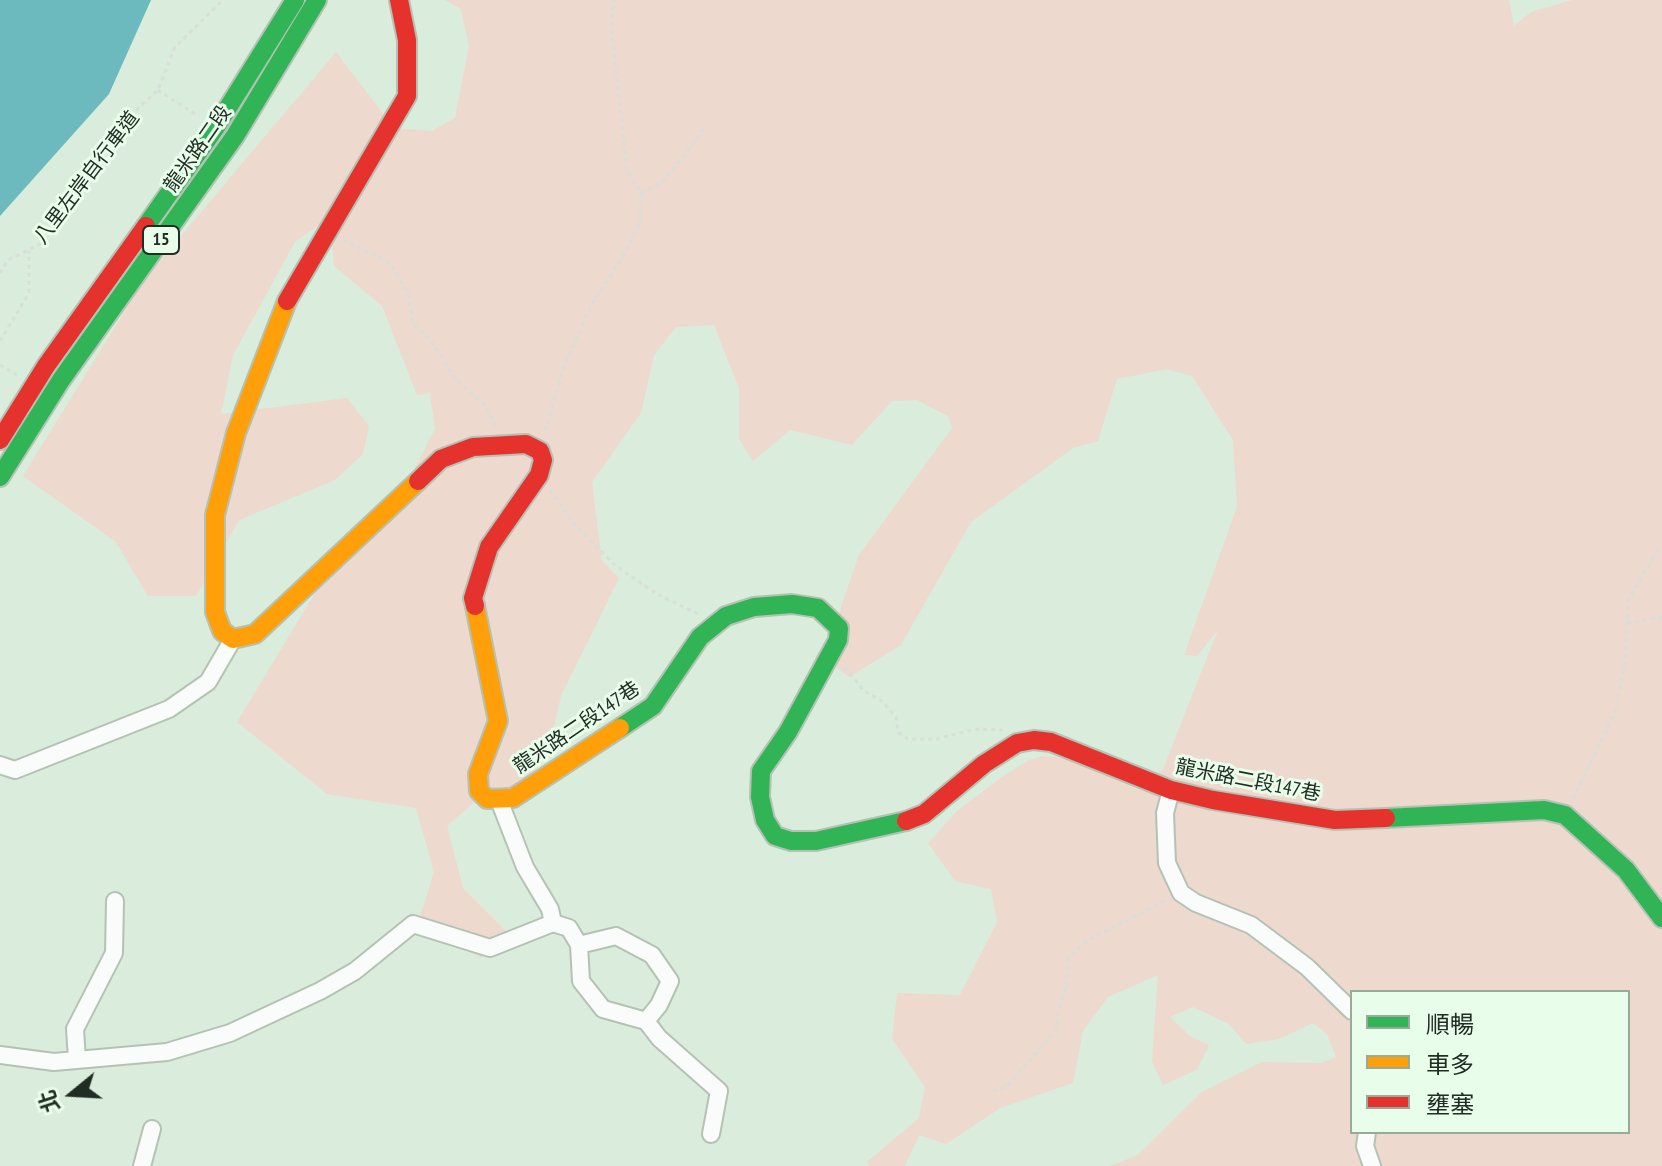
<!DOCTYPE html>
<html>
<head>
<meta charset="utf-8">
<style>
  body { margin:0 }
  #map { position:relative; width:1662px; height:1166px; overflow:hidden; background:#daecdb; font-family:"PT Sans Narrow","Noto Sans TC",sans-serif }
  canvas { display:block }
  .legend { position:absolute; left:1350px; top:990px; width:280px; height:144px; box-sizing:border-box; background:#e9fdeb; border:2px solid #99aa9b; margin:0; padding:10px 14px; list-style:none; font-size:24px; color:#202d22 }
  .legend li { display:flex; align-items:center; gap:16px; height:40px }
  .legend b { width:40px; border:2px solid #99aa9b }
  .north { position:absolute; left:32px; top:1054px; width:80px; height:80px; -webkit-text-stroke:6px #e9fdeb; paint-order:stroke; rotate:252deg; font-size:22px; font-weight:700; line-height:32px; text-align:center; color:#202d22 }
  .north::after { content:''; display:block; margin:auto; width:28px; height:36px; background:#202d22; clip-path:polygon(50% 0,100% 100%,50% 72%,0 100%) }
</style>
</head>
<body>
<div id="map">
<canvas width="1662" height="1166"></canvas>
<ul class="legend">
<li><b style="height:10px;background:#30b455"></b>順暢</li>
<li><b style="height:10px;background:#ff9f0a"></b>車多</li>
<li><b style="height:10px;background:#e5322d"></b>壅塞</li>
</ul>
<div class="north">北</div>
</div>
<script>
const g = document.querySelector('canvas').getContext('2d');
g.lineJoin = 'round';
function paint(path, color) { g.fillStyle = color; g.fill(path, 'evenodd'); }
const toPath = rows => new Path2D(rows.map(r => 'M' + r).join(''));
function trace(path, color, width, dash) { g.strokeStyle = color; g.lineWidth = width; g.lineCap = dash ? 'butt' : 'round'; g.setLineDash(dash || []); g.stroke(path); }
function label(font, color, halo, rows, align = 'center') {
  g.font = font + ' "PT Sans Narrow","Noto Sans TC",sans-serif'; g.lineWidth = 6; g.setLineDash([]); g.textBaseline = 'middle'; g.strokeStyle = halo; g.fillStyle = color; for (const [text, x, y, turn = 0] of rows) {
    g.save(); g.translate(x, y); g.rotate((+turn || 0) * Math.PI / 180); g.textAlign = isNaN(turn) ? turn : align; if (halo) g.strokeText(text, 0, 0); g.fillText(text, 0, 0); g.restore();
  }
}
const green = toPath([
  [445,0,1509,0,1514,26,1531,12,1572,0,1662,0,1662,1166,1110,1166,1138,1155,1202,1092,1262,1062,1321,1063,1336,1057,1327,1034,1313,1023,1279,1039,1246,1044,1229,1024,1193,1007,1170,1017,1191,1037,1209,1045,1197,1070,1163,1085,1152,1061,1158,975,1108,997,1083,1031,1073,1083,1000,1108,946,1144,919,1135,905,1166,869,1166,867,1162,919,1118,925,1087,892,1039,897,993,960,995,997,922,991,889,955,881,928,843,957,811,999,779,1029,760,1043,756,1070,759,1138,790,1163,769,1218,630,1197,656,1184,655,1237,507,1233,440,1192,376,1167,369,1117,379,1098,441,1073,448,971,522,901,645,849,677,832,664,834,627,859,555,952,428,948,416,917,400,892,401,852,445,790,430,753,461,739,439,739,388,714,325,676,327,654,355,641,413,592,482,602,561,619,578,561,696,548,752,518,794,480,797,447,826,463,888,508,933,481,958,418,924,434,872,416,808,327,794,237,722,318,588,390,516,435,429,430,393,417,395,382,306,334,266,331,229,320,224,295,242,233,355,221,414,347,398,369,426,363,454,335,480,239,520,196,596,148,596,116,542,23,476,144,280,336,52,394,128,432,131,455,118,469,46,461,9],
  [1352,992,1628,992,1628,1132,1352,1132]
]);
const water = toPath([
  [0,0,151,0,109,94,0,216]
]);
const path = toPath([
  [158,90,198,116],
  [641,193,662,183,704,129],
  [343,240,390,263,408,293,413,324,430,339,457,381,485,405,495,426],
  [0,273,8,260,40,244,130,116,158,90,175,47,223,0],
  [0,341,29,293,29,251],
  [0,365,17,375],
  [545,431,566,361,592,304,625,253,640,222,641,193,627,171,611,26,614,0],
  [550,490,575,525,616,566,657,594,698,614],
  [1627,623,1662,617],
  [845,667,864,691,882,701,896,717,898,732,908,739,937,739,975,729,1003,730],
  [1573,799,1615,712,1626,655,1628,600,1660,547],
  [993,1091,1006,1087,1056,1030,1059,1007,1067,985,1068,958,1087,941,1166,900]
]);
const street = toPath([
  [0,765,15,770,169,709,208,682,233,639],
  [1171,790,1165,813,1167,863,1181,893,1196,903,1251,925,1307,967,1352,1011],
  [553,923,569,928,579,945,581,981,603,1009,646,1021,659,1038,719,1091,711,1134],
  [579,945,616,936,652,955,670,981,659,1005,646,1021],
  [0,1055,54,1062,167,1052,230,1033,320,991,355,971,413,924,490,948,553,923,550,909,525,867,499,800],
  [77,1060,75,1029,114,953,115,901],
  [1367,1132,1365,1146,1372,1166],
  [142,1166,152,1129]
]);
const fast = toPath([
  [146,226,216,127,295,0],
  [0,477,61,380,235,136,317,0],
  [620,728,653,706,700,637,726,616,754,607,792,604,818,608,839,628,838,640,788,732,761,771,760,797,765,820,775,836,791,841,816,841,906,821],
  [1386,818,1544,810,1565,815,1626,870,1662,918]
]);
const slow = toPath([
  [287,301,236,433,215,515,215,612,222,631,233,639,255,634,418,481],
  [475,606,498,721,478,774,479,791,487,799,513,798,620,728]
]);
const jam = toPath([
  [287,301,407,96,407,40,399,0],
  [0,440,46,366,146,226],
  [418,481,441,459,473,447,526,444,540,451,543,460,539,475,489,547,473,598,475,606],
  [906,821,924,814,984,764,1017,743,1034,740,1051,742,1171,790,1213,800,1335,820,1386,818]
]);
const shields = [
  [161,240,36]
];
const shieldNames = [
  ["15",161,240]
];
const streetNames = [
  ["龍米路二段",198,149,-55],
  ["八里左岸自行車道",87,178,-53],
  ["龍米路二段147巷",577,728,-34],
  ["龍米路二段147巷",1248,781,11]
];
paint(green, '#edd9ce');
paint(water, '#6cbabe');
trace(street, '#b4c2b4', 20);
trace(fast, '#b4c2b4', 22);
trace(slow, '#b4c2b4', 22);
trace(jam, '#b4c2b4', 22);
trace(path, '#d8ded8', 3, [4, 4]);
trace(street, '#f9fcfa', 16);
trace(fast, '#30b455', 18);
trace(slow, '#ff9f0a', 18);
trace(jam, '#e5322d', 18);
for (const [x, y, w] of shields) { const box = new Path2D(); box.roundRect(x - w / 2, y - 14, w, 28, 6); g.fillStyle = '#e9fdeb'; g.fill(box); trace(box, '#202d22', 2); }
label('bold 18px', '#202d22', null, shieldNames);
label('20px', '#202d22', '#e9fdeb', streetNames);
</script>
</body>
</html>
